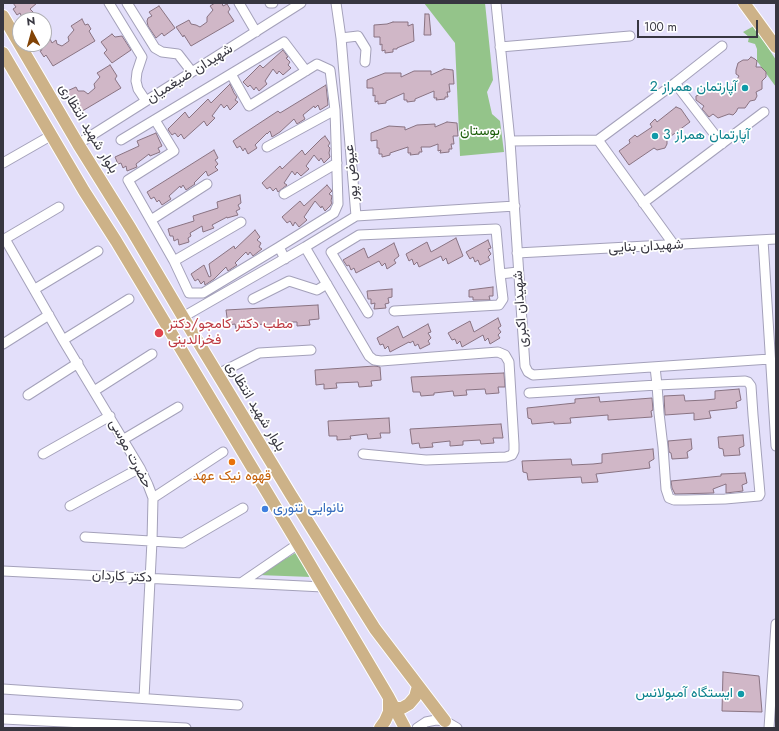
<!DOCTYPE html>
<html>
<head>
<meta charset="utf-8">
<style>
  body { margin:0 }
  #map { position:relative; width:779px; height:731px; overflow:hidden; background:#e3dffa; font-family:Jost,sans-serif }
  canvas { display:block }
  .frame { position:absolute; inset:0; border:4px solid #373640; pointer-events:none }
  .north { position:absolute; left:12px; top:12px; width:40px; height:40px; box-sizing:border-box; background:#fff; border:1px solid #afafb3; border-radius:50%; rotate:354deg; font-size:11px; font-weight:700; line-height:16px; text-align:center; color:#373640 }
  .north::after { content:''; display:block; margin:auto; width:14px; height:18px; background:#824305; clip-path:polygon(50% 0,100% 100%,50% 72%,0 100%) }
  .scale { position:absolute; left:637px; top:20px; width:121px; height:18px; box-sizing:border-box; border:2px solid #373640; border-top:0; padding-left:5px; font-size:12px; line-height:14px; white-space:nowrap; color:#373640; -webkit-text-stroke:3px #fff; paint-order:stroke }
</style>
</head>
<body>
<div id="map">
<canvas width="779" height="731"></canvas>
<div class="frame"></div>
<div class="north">N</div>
<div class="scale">100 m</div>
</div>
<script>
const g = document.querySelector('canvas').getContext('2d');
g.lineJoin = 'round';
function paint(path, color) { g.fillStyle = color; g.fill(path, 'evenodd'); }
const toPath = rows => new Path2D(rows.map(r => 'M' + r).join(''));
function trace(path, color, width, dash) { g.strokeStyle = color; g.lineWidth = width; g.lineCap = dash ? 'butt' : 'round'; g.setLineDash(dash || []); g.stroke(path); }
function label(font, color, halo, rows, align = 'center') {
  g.font = font + ' Jost,Vazirmatn,sans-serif'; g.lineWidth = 3.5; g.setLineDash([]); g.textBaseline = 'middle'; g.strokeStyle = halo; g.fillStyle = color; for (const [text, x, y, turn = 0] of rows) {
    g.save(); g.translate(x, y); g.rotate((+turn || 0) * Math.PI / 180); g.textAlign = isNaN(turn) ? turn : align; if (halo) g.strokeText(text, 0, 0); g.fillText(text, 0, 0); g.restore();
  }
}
const green = toPath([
  [424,3,485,3,493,80,487,92,492,114,500,121,504,152,460,156,455,43],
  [754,26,776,60,776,87,757,61,757,49,755,44,748,42,749,37,743,32],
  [297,552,311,577,258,575]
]);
const building = toPath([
  [13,3,37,3,30,9,34,13,23,20,20,13,17,15,13,9,16,7,13,3],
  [215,3,222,3,223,6,227,4,230,9,228,12,234,21,191,46,184,35,183,37,176,27,189,20,191,24,196,25,200,27,207,22,207,17,213,10,210,6,215,3],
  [159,6,175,28,164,36,162,33,156,38,148,26,147,21,148,18,152,16,149,12,159,6],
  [425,14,429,14,431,35,424,35,425,14],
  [82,19,85,25,88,24,91,29,89,31,95,41,53,66,46,55,44,57,40,51,42,50,39,45,44,44,44,42,50,39,52,43,56,40,57,44,62,46,69,41,68,37,74,30,71,26,82,19],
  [393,22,408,22,408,26,413,24,414,41,397,48,397,49,393,49,393,52,385,53,385,50,382,51,382,44,380,45,380,37,374,37,374,25,387,24,393,22],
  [112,34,115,37,122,36,131,50,112,63,104,53,107,50,101,42,112,34],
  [283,50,288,57,286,58,290,62,288,65,291,68,283,75,279,71,277,74,273,69,265,81,267,84,259,91,256,87,254,90,250,85,248,87,243,82,260,65,263,68,283,50],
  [751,57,755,59,757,61,756,67,761,67,766,72,766,77,762,81,762,89,756,92,757,96,755,100,750,101,745,108,738,108,736,112,733,115,729,114,718,118,713,114,709,117,702,109,704,106,696,100,696,96,699,95,704,88,715,88,717,91,725,90,734,84,739,76,736,74,736,70,738,63,743,60,748,60,751,57],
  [110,65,117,76,115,79,121,88,79,113,65,92,76,87,78,91,84,91,88,94,95,88,94,84,100,77,97,73,110,65],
  [444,69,453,70,454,84,449,84,450,92,447,92,448,97,445,97,445,99,436,100,437,98,434,98,434,91,415,99,415,101,407,102,407,100,404,100,404,93,386,101,386,103,378,104,378,101,375,102,375,95,373,96,373,88,367,88,367,80,385,73,401,73,401,77,414,71,431,71,431,75,444,69],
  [230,84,234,93,237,97,235,100,238,102,230,110,227,105,224,108,221,104,212,116,215,118,207,126,204,121,184,139,181,134,178,137,175,133,172,135,169,131,168,129,185,112,189,118,208,99,211,103,230,84],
  [326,85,328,105,320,110,318,105,315,108,314,106,303,115,305,119,297,124,294,119,280,132,272,137,270,131,267,134,267,133,255,145,257,148,248,154,245,148,243,151,240,146,237,148,233,141,240,136,278,111,280,113,326,85],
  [676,107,681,109,690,122,667,139,667,144,665,148,657,150,654,148,629,165,619,151,630,143,629,140,635,135,637,137,652,127,650,124,655,119,657,122,676,107],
  [447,122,457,123,458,136,453,136,454,144,451,144,452,149,449,149,449,152,440,153,441,150,438,151,438,144,430,147,421,147,422,152,419,152,419,154,410,155,411,153,408,153,408,147,390,153,390,155,382,157,382,154,379,154,379,148,377,148,377,140,371,141,371,133,389,126,405,127,405,130,417,125,435,124,435,127,447,122],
  [156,133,162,146,158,148,160,152,150,156,149,154,136,164,137,167,127,171,126,166,123,168,121,163,118,164,115,157,139,146,137,141,156,133],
  [325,136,330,143,328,146,330,148,329,153,330,157,324,163,321,158,319,161,314,155,306,166,309,169,301,176,297,172,295,175,292,171,284,183,287,185,278,192,276,188,273,191,270,187,267,189,262,183,280,166,282,169,302,150,305,155,321,139,325,136],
  [214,150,218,158,215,160,218,164,215,167,218,170,208,176,206,171,194,183,195,184,186,190,183,185,181,188,180,186,169,196,171,199,162,205,159,200,157,202,154,197,151,199,147,192,214,150],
  [327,185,332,191,329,194,332,196,331,201,332,203,330,206,325,211,322,206,321,208,315,201,304,217,307,220,299,227,295,222,293,226,290,221,287,223,282,217,300,201,304,206,327,185],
  [240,195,241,203,238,205,240,209,236,211,238,215,227,218,227,217,212,225,214,228,203,232,202,226,190,233,191,236,188,238,189,242,179,245,178,239,174,241,173,236,170,236,168,229,194,221,193,216,218,208,217,202,240,195],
  [255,230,260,237,257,240,261,243,259,247,262,249,258,252,253,256,250,252,248,255,246,252,235,263,237,265,228,271,226,267,214,279,205,285,204,281,201,284,198,279,195,281,191,274,204,265,209,277,211,276,209,264,234,246,235,249,255,230],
  [456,238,463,256,448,264,446,258,443,261,441,256,419,267,417,262,414,265,412,259,409,261,406,254,427,242,431,252,456,238],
  [488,240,491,248,488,249,491,254,488,257,490,260,480,265,478,260,475,262,473,257,470,259,466,252,488,240],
  [394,243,399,256,394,260,396,263,387,269,385,263,382,266,379,261,356,273,354,268,351,270,349,265,347,266,343,260,364,248,368,258,394,243],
  [493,287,493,296,489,296,490,300,473,300,473,297,469,297,469,290,493,287],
  [392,289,392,297,388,298,389,303,385,304,386,308,374,309,375,303,371,304,371,299,368,299,367,291,392,289],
  [318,305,319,319,309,320,310,325,297,326,297,322,291,322,279,323,280,327,267,328,266,324,249,325,249,328,236,329,235,324,228,325,226,310,318,305],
  [498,318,501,326,498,328,501,332,498,335,500,338,490,344,488,338,485,341,483,335,462,347,460,341,457,344,455,339,452,340,448,333,470,321,474,332,498,318],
  [428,324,431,332,428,333,431,338,428,341,430,344,420,349,418,344,415,346,413,341,410,343,409,342,390,352,388,346,385,349,383,344,380,345,377,338,398,326,403,338,428,324],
  [375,366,380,367,381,380,371,381,372,386,359,387,358,382,336,383,337,388,324,389,324,384,316,385,315,370,375,366],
  [504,373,505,387,498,387,499,393,486,394,485,389,466,390,467,395,454,396,453,391,434,393,434,395,421,396,420,392,413,392,411,377,504,373],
  [739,389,741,400,736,402,737,408,709,411,711,418,694,420,694,413,665,415,664,396,684,395,685,401,705,400,715,399,715,391,739,389],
  [599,397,600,402,652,398,653,410,651,411,652,417,608,420,608,415,570,418,571,423,554,424,554,422,532,424,531,419,528,418,527,408,575,403,575,399,599,397],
  [389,418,390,433,380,433,381,438,368,439,367,434,350,436,351,439,337,440,337,436,329,436,328,421,389,418],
  [501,424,503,438,493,438,494,443,481,444,480,440,463,441,463,445,450,446,450,441,432,443,433,447,420,448,419,443,412,444,410,429,501,424],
  [743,435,744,446,739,448,740,455,724,456,723,449,719,448,718,437,743,435],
  [691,439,692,449,687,452,688,458,672,459,671,453,669,452,668,441,691,439],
  [653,449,654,459,649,462,650,468,596,474,598,482,582,483,581,477,528,480,527,473,523,472,522,461,571,459,572,465,593,464,602,463,602,454,653,449],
  [745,473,747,483,742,485,743,491,726,493,726,484,713,489,714,493,675,494,672,488,671,481,721,476,721,474,745,473],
  [723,672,759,676,762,712,722,711,723,672]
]);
const minor = toPath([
  [109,3,142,57,137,72,136,81,138,89,146,101],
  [127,3,155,48,162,52,178,54,192,72],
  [239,3,256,32],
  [270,3,273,3],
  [336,3,341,38,356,216],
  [496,3,510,141,525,366,528,372,533,375,770,359],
  [341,38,358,36,366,49,365,62],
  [500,47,630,36],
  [231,74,249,106,317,64,330,70,335,110,338,204,334,213,279,247,285,259],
  [675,83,722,144],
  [155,120,174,151,128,180,174,261,189,293,203,293,279,247],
  [121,140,284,42,306,71],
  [598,140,675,83,722,46],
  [510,141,598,140,674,245],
  [78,144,301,3],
  [267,147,335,110],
  [3,163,52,135],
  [284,194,337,163],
  [643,203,764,112],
  [151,220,207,184],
  [5,239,63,340,140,468,148,485,153,498,152,541,144,698],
  [3,240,59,207],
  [763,240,776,446],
  [305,247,369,356,374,360,381,361,498,352,505,355,509,362,514,444,514,451,512,455,506,457,426,460,363,454],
  [517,253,776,239],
  [174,261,241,222],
  [35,289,98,251],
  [253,299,289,281,317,290,327,284],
  [394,311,499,305,503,299,500,274],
  [368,313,331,252,359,235,496,229,500,274,518,272],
  [183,317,305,247,356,216,515,206],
  [63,340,129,299],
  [3,344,49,315],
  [218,374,259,353,311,350],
  [94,391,152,354],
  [529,393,657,385,745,381,748,382,751,386,753,415,760,494,759,496,725,499,686,500,674,500,669,498,666,489,663,447,659,413,657,385,655,367],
  [28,395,78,363],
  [124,439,178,407],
  [43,454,110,416],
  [153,498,223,452],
  [70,506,140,468],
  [85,537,183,543,243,508],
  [3,571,323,587],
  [241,583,298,544],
  [3,689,238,705],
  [3,719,186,728],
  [417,728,426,722,436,720,445,721,457,728],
  [769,728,776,624]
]);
const major = toPath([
  [744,3,776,47],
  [3,16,78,144,131,229,183,317,291,495,375,629,445,721],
  [3,53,84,191,116,241,298,544,388,696,405,728],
  [394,708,402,708,409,704,415,697,418,686],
  [380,728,385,721,389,712,389,699]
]);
const markers = [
  [745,88,4,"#0f9aa8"],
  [655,136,4,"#0f9aa8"],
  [159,333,5,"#e0444e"],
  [232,462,4,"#e8710a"],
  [265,509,4,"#3f7fe0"],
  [741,694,4,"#0f9aa8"]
];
const streetNames = [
  ["شهیدان ضیغمیان",190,74,-32],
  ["بلوار شهید انتظاری",88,129,59],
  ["عیوض پور",352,173,-95],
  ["شهیدان بنایی",646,247,-3],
  ["شهیدان اکبری",521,309,-94],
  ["بلوار شهید انتظاری",255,407,59],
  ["حضرت موسی",130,454,62],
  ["دکتر کاردان",122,577,3]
];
const cultureNames = [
  ["آپارتمان همراز 2",737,88],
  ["آپارتمان همراز 3",663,136,"left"],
  ["ایستگاه آمبولانس",733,694]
];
const parkNames = [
  ["بوستان",480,132]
];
const healthNames = [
  ["مطب دکتر کامجو/دکتر",168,325],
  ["فخرالدینی",168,341]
];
const foodNames = [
  ["قهوه نیک عهد",232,477]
];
const shopNames = [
  ["نانوایی تنوری",273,509]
];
paint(green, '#94c48a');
paint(building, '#d0b7c7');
trace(building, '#897382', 1);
trace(minor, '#a4a1ba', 11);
trace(major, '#fff', 14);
trace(minor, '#fff', 9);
trace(major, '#cdb288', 12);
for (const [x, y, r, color] of markers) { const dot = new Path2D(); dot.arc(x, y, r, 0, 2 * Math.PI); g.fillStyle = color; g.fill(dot); trace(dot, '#fff', 1.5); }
label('14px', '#373640', '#fff', streetNames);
label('14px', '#0d838f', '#fff', cultureNames, 'right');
label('14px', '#1c5d09', '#fff', parkNames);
label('14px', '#be3a42', '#fff', healthNames, 'left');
label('14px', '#c56008', '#fff', foodNames);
label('14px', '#366cbe', '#fff', shopNames, 'left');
</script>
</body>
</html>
